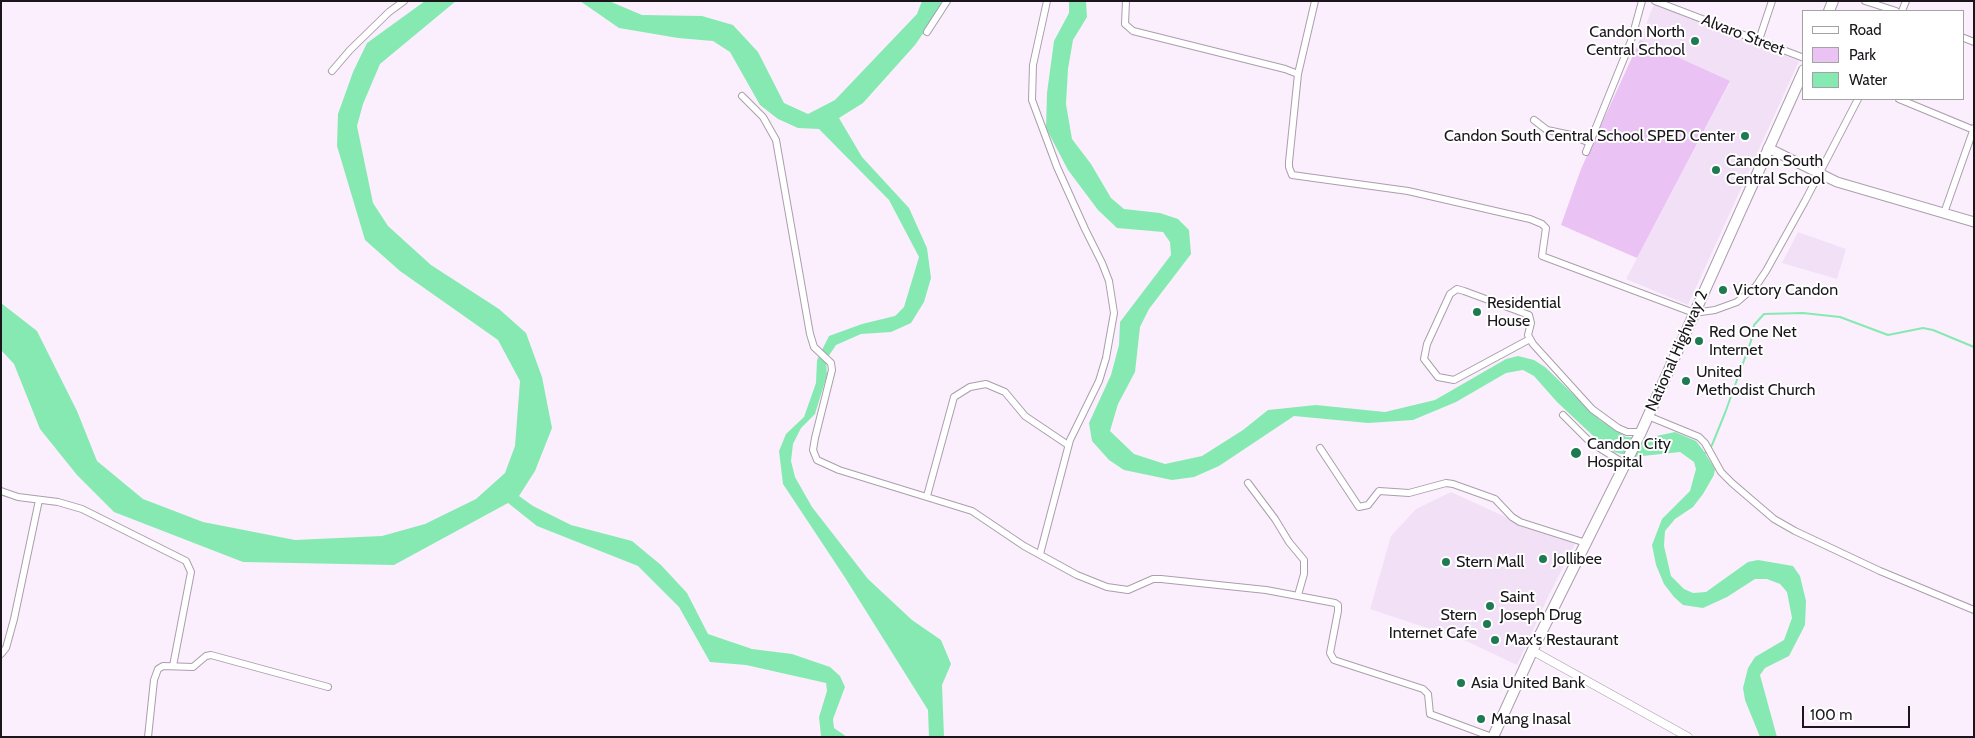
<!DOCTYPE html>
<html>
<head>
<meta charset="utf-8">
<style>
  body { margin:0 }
  #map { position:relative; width:1975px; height:738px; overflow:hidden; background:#fbeffe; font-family:Cabin,sans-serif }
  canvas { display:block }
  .frame { position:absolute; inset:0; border:2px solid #1a161b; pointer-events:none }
  .legend { position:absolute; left:1802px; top:10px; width:162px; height:90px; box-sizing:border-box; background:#fff; border:1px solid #a3a2a4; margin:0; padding:6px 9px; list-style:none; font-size:15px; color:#1a161b }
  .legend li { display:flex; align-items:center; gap:10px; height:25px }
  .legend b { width:25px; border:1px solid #a3a2a4 }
  .scale { position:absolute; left:1802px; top:706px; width:108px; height:22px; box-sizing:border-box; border:2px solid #1a161b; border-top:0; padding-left:6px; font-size:15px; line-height:18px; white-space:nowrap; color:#1a161b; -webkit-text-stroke:4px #fff; paint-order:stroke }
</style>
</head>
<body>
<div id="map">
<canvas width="1975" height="738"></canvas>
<div class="frame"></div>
<ul class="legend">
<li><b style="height:6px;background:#fff"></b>Road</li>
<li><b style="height:14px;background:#eac2f4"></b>Park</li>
<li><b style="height:14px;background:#86e9b2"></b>Water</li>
</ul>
<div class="scale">100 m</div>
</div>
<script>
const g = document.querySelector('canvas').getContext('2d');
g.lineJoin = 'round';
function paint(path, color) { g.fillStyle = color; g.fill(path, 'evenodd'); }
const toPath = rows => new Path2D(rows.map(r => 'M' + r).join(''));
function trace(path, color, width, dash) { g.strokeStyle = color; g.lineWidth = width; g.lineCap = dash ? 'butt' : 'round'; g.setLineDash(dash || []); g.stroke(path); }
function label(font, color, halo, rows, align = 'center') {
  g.font = font + ' Cabin,sans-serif'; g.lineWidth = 4; g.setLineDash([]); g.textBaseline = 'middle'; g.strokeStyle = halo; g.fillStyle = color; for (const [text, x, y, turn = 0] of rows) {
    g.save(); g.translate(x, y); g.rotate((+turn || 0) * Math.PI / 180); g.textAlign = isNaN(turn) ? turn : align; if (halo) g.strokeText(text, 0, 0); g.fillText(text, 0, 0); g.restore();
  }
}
const built = toPath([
  [1654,4,1799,61,1688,305,1626,279,1730,82,1640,40],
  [1798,232,1846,249,1837,279,1782,263],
  [1451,492,1510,519,1575,544,1549,595,1517,665,1466,641,1370,609,1391,536,1416,509]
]);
const green = toPath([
  [1640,40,1730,81,1637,258,1561,225,1581,169]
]);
const water = toPath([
  [425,1,456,1,380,64,363,104,357,126,373,203,388,226,431,265,499,309,526,333,542,377,552,428,535,471,519,496,533,506,571,525,632,541,661,565,687,593,708,634,752,649,792,654,830,667,840,676,845,687,833,719,834,728,847,737,821,736,819,717,827,691,826,683,746,665,710,662,679,607,638,566,537,526,508,503,394,565,243,562,114,512,77,475,40,429,14,364,1,350,1,303,37,331,77,411,97,461,143,499,203,522,295,540,382,536,425,524,476,499,505,473,515,446,520,381,498,340,400,271,365,240,337,146,338,114,353,72,367,43],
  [580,1,609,1,642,15,702,16,733,25,758,52,784,103,808,114,835,100,917,14,922,1,942,1,936,15,915,45,863,103,839,118,862,157,909,208,927,248,931,278,924,302,911,323,891,332,861,334,836,345,826,360,827,375,815,414,801,428,793,444,791,461,795,477,812,507,868,579,912,620,941,640,951,664,942,685,944,737,929,737,928,710,844,576,783,484,779,451,786,434,804,417,816,383,817,360,829,336,862,324,895,316,904,307,919,257,889,200,819,129,798,128,778,119,760,105,730,52,713,41,678,38,619,28],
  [1069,1,1086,1,1087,17,1073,40,1068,69,1066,104,1072,139,1091,164,1111,198,1124,209,1160,213,1178,219,1189,230,1191,254,1149,309,1140,327,1135,372,1118,404,1110,431,1134,454,1165,464,1202,456,1243,430,1268,410,1316,405,1385,412,1435,400,1506,359,1518,356,1534,360,1545,367,1600,420,1626,437,1647,438,1675,432,1696,441,1703,450,1715,469,1714,475,1703,494,1693,507,1675,519,1665,531,1664,546,1671,576,1684,589,1693,593,1706,592,1748,562,1758,560,1793,566,1800,576,1806,601,1805,625,1789,656,1765,668,1760,675,1777,737,1760,737,1745,700,1743,688,1748,668,1755,657,1784,640,1792,618,1787,592,1780,584,1767,579,1755,579,1727,597,1703,608,1683,605,1674,597,1664,584,1656,565,1652,545,1662,519,1690,491,1696,469,1694,462,1680,452,1633,457,1614,452,1604,446,1557,402,1534,376,1523,370,1506,373,1456,402,1413,420,1368,423,1294,416,1219,466,1194,477,1172,480,1124,470,1109,460,1092,441,1089,423,1111,375,1119,345,1120,322,1171,255,1170,242,1163,232,1117,228,1098,210,1068,170,1046,128,1047,93,1054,41,1069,13]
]);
const stream = toPath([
  [1704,454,1712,445,1725,413,1751,341,1754,325,1764,314,1803,313,1840,317,1888,335,1923,328,1933,330,1974,347]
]);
const minor = toPath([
  [1126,1,1125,24,1133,31,1285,69,1298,74,1289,162,1289,167,1292,175,1408,191,1530,219,1542,224,1546,228,1542,256,1694,313,1715,310,1737,302,1756,286,1766,271,1805,201,1858,99],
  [1655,1,1804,58],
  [1865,1,1896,11],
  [1902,11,1906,1],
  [927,32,947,1],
  [1964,38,1974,42],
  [1759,40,1772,1],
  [332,71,350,50,389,12,404,1],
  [1298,74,1315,1],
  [742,96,763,117,776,140,810,334,814,347,831,363,832,370,815,438,813,450,817,460,839,470,972,511,1024,546,1077,575,1107,587,1128,590,1153,579,1161,579,1266,590,1335,603,1338,605,1338,611,1330,653,1334,660,1423,689,1428,694,1430,714,1492,737],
  [1899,99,1974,130],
  [1534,120,1547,130,1571,135,1590,143],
  [1586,152,1631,41,1642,1],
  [1944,213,1974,128],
  [1530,339,1454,380,1438,377,1424,359,1427,344,1450,294,1457,289,1464,291,1529,315,1531,323,1528,335,1533,344,1592,409,1618,428,1627,432,1641,432],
  [1563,415,1590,442,1625,464],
  [1648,416,1699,437,1705,443,1721,472,1732,483,1774,519,1795,531,1880,571,1974,610],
  [1320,448,1359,507,1368,505,1379,491,1409,493,1446,483,1453,484,1495,499,1512,517,1520,522,1586,543],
  [1248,483,1275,519,1289,542,1304,560,1304,574,1298,595],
  [1,491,18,497,58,502,82,509,186,561,191,572,173,666],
  [927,496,954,397,970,387,986,384,1005,392,1025,416,1068,445],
  [1040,554,1070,440,1099,381,1106,358,1114,313,1109,281,1102,263,1085,229,1057,167,1032,100,1033,65,1047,1],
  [1,654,6,648,14,619,39,500],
  [148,737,154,680,158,669,163,666,193,667,206,656,211,655,328,687]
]);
const tertiary = toPath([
  [1533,651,1688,737]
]);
const secondary = toPath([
  [1768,148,1837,182,1974,222]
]);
const primary = toPath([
  [1829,11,1833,1],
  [1493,737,1535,645,1641,432,1804,70]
]);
const markers = [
  [1695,41,5,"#1e7a50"],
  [1745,136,5,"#1e7a50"],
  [1716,170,5,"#1e7a50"],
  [1723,290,5,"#1e7a50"],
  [1477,312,5,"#1e7a50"],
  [1699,341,5,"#1e7a50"],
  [1686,381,5,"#1e7a50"],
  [1576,453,6,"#1e7a50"],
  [1543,559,5,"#1e7a50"],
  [1446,562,5,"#1e7a50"],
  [1490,606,5,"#1e7a50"],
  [1487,624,5,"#1e7a50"],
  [1495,640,5,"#1e7a50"],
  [1461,683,5,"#1e7a50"],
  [1481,719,5,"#1e7a50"]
];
const poiNames = [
  ["Candon North",1685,32,"right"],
  ["Central School",1685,50,"right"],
  ["Candon South Central School SPED Center",1735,136,"right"],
  ["Candon South",1726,161],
  ["Central School",1726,179],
  ["Victory Candon",1733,290],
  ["Residential",1487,303],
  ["House",1487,321],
  ["Red One Net",1709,332],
  ["Internet",1709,350],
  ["United",1696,372],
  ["Methodist Church",1696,390],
  ["Candon City",1587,444],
  ["Hospital",1587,462],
  ["Jollibee",1553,559],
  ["Stern Mall",1456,562],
  ["Saint",1500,597],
  ["Joseph Drug",1500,615],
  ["Stern",1477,615,"right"],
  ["Internet Cafe",1477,633,"right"],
  ["Max's Restaurant",1505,640],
  ["Asia United Bank",1471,683],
  ["Mang Inasal",1491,719]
];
const streetNames = [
  ["Alvaro Street",1743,35,21],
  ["National Highway 2",1677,351,-66]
];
paint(built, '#f2e1f6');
paint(green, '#eac2f4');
paint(water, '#86e9b2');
trace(stream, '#86e9b2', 2);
trace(minor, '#aa9ead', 8);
trace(tertiary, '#aa9ead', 9);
trace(secondary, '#aa9ead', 11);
trace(primary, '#aa9ead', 12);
trace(minor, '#fff', 6);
trace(tertiary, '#fff', 8);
trace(secondary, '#fff', 9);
trace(primary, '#fff', 10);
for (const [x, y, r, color] of markers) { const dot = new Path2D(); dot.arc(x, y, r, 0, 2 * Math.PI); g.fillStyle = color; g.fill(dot); trace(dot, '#fff', 2); }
label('16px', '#1a161b', '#fff', poiNames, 'left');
label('16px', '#1a161b', '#fff', streetNames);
</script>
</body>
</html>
